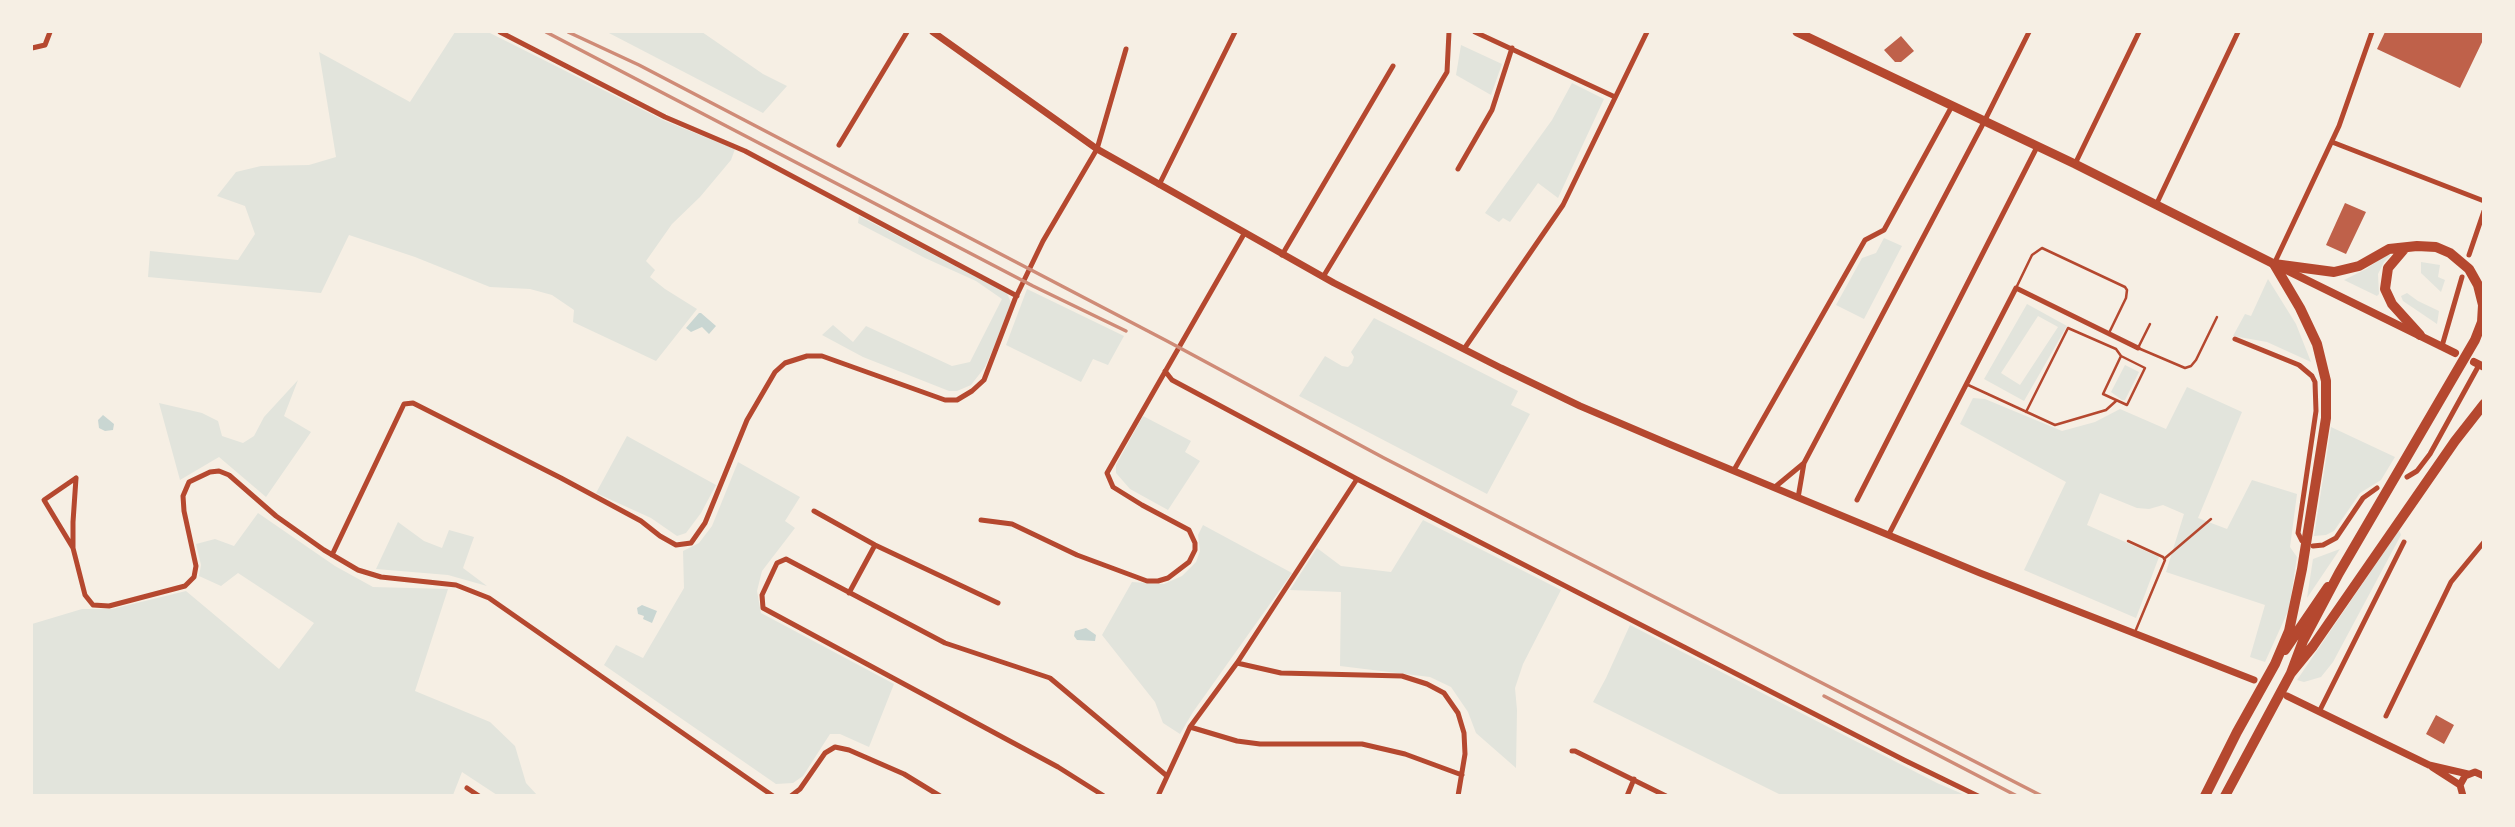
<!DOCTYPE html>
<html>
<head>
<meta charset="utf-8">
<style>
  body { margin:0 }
  #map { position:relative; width:2515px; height:827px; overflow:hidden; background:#f6efe4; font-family:"PT Sans Narrow",sans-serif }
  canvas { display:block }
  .frame { position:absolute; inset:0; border:33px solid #f6efe4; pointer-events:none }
</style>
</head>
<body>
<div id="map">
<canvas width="2515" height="827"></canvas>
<div class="frame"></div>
</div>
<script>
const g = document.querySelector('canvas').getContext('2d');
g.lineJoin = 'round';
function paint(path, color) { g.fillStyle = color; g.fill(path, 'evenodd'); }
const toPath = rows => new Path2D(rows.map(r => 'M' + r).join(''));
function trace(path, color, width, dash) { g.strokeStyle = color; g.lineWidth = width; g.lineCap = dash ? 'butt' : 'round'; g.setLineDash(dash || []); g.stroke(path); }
const green = toPath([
  [455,32,488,32,665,121,735,149,731,160,700,197,672,224,646,261,655,270,650,277,665,289,697,309,656,361,573,322,574,310,552,295,530,289,490,287,415,257,349,235,321,293,148,277,150,251,238,260,255,234,245,206,217,196,236,172,261,166,309,165,336,157,319,52,410,102],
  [607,32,702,32,763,74,787,86,763,113],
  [1461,45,1502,64,1491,95,1456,75],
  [1572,83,1604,99,1558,198,1538,183,1510,222,1503,218,1499,222,1485,213,1552,120],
  [859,216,1007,293,1011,303,994,347,985,367,971,385,957,391,949,391,863,357,822,335,833,325,853,342,866,326,952,366,970,362,1002,299,976,281,925,258,858,223],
  [1884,238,1902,246,1864,319,1836,305,1862,258,1876,253],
  [2388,254,2391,255,2384,262,2378,274,2379,294,2377,296,2344,280,2366,269],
  [2421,262,2440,265,2438,277,2445,280,2441,292,2421,273],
  [2268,279,2296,324,2311,362,2267,342,2233,336,2245,314,2251,316],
  [1027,289,1124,336,1108,365,1093,359,1081,382,1006,345],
  [2407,293,2418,301,2439,311,2437,324,2403,301,2401,296],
  [2027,304,2067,326,2024,401,1984,379],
  [2038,316,2058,327,2020,385,2001,373],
  [1374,318,1518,391,1511,405,1530,414,1487,494,1299,396,1325,356,1342,366,1348,367,1352,363,1354,357,1351,352],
  [2125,365,2139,372,2125,400,2122,400,2111,392],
  [298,380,284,416,311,432,266,497,219,457,180,480,159,403,202,413,218,421,222,436,243,443,254,436,264,417],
  [2187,387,2242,412,2198,518,2227,529,2252,480,2297,494,2290,547,2297,557,2289,609,2265,662,2250,657,2265,605,2166,572,2184,514,2163,505,2149,509,2137,508,2100,493,2087,525,2159,557,2136,618,2024,570,2066,482,1960,424,1973,398,1985,399,2062,431,2095,422,2120,409,2166,429],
  [1143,416,1191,441,1185,452,1200,461,1168,510,1130,489,1116,473,1116,465],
  [2331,427,2395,457,2381,480,2360,493,2334,531,2326,535,2314,536],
  [627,436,716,485,701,513,686,533,677,536,651,518,596,493],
  [738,462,800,497,785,521,795,528,762,571,757,591,761,613,894,684,869,747,840,734,830,734,803,776,793,783,776,784,604,665,616,645,643,658,684,588,683,551,699,543,712,526],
  [258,513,335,566,373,587,448,589,415,691,490,722,515,746,526,783,537,795,497,795,462,772,453,795,32,795,32,624,82,609,112,609,186,591,279,669,314,623,238,573,221,586,199,576,201,565,196,544,215,539,234,546],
  [1423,520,1561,590,1523,664,1515,688,1517,710,1516,768,1476,733,1468,712,1451,687,1430,677,1340,666,1341,592,1290,590,1317,548,1341,566,1391,572],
  [398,522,424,541,442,548,449,530,474,537,463,568,487,586,448,575,376,569],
  [1203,525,1292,573,1193,712,1180,734,1163,723,1155,702,1102,635,1132,582,1164,584,1182,576,1196,562,1200,551,1198,535],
  [2399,530,2401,535,2333,662,2321,677,2304,682,2297,680],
  [2340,549,2307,598,2313,559],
  [1630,625,1937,783,1965,795,1781,795,1593,702,1606,678]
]);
const water = toPath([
  [699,313,701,313,716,326,709,334,702,327,691,332,686,328],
  [103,415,114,424,113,430,105,431,99,428,98,420],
  [642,605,657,611,652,623,643,619,644,616,638,614,637,608],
  [1086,628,1096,635,1095,641,1077,640,1074,636,1075,631]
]);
const building = toPath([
  [2385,32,2484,32,2484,38,2460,88,2377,49],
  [1901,36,1914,51,1901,62,1895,62,1884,50],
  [2345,203,2366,212,2346,254,2326,245],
  [2436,715,2454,725,2444,744,2426,734]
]);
const service = toPath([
  [2017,286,2032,255,2042,248,2125,287,2127,290,2126,298,2109,333],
  [2150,324,2138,348,2185,368,2191,366,2196,360,2217,317],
  [2121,356,2145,368,2127,405,2103,394,2121,356],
  [1966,384,2055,425,2106,410,2116,401],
  [2026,412,2068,328,2116,349,2121,356],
  [2128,541,2163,557,2165,560,2135,632],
  [2164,559,2211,519]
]);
const minor = toPath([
  [500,32,665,117,745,151,1017,296],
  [1475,32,1615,97],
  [32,48,45,45,50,32],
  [2332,142,2484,201],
  [839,145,907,32],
  [2075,164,2139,32],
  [1458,169,1492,110,1512,48],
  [1159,185,1235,32],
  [2156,205,2238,32],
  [1282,255,1393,66],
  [2469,255,2484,211],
  [2274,264,2339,126,2372,32],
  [1323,277,1447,72,1449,32],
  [2235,339,2299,365,2312,376,2315,382,2316,411,2298,533,2302,541],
  [2442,346,2462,277],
  [1464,349,1563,205,1647,32],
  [1165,371,1172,380,1357,479,1904,760,1978,796],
  [1734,470,1865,240,1884,230,1952,106],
  [2407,477,2417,471,2430,454,2479,365],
  [76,478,73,522,73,548,44,500,76,478],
  [1775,487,1804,463],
  [1798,498,1804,463,1984,122,2029,32],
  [1857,500,2037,147],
  [814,511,875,545,998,603],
  [981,520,1012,524,1077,555,1147,581,1158,581,1168,578,1189,562,1195,550,1195,543,1189,530,1142,505,1113,487,1107,473,1244,234],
  [1889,534,2016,288,2138,348],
  [2313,546,2323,545,2336,538,2363,498,2377,488],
  [73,548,85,595,93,605,109,606,185,586,194,577,196,566,184,511,183,496,189,482,210,472,219,471,229,475,276,516,324,550,358,570,381,577,456,585,489,598,773,796],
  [332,555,404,404,413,403,561,478,641,521,660,536,676,545,691,543,705,523,747,420,775,372,785,363,807,356,822,356,945,400,957,400,972,391,984,380,1015,299,1043,241,1097,149,1126,49],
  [849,593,875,545],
  [1237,663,1281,673,1402,676,1427,684,1444,693,1458,713,1464,733,1465,754,1458,796],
  [2319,712,2404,542],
  [2386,716,2451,582,2484,542],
  [1190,727,1237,741,1260,744,1362,744,1405,754,1462,775],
  [1572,751,1575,751,1666,796],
  [467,788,479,796],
  [791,796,800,789,825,753,835,747,849,750,904,774,940,796],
  [1104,796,1058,767,763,608,762,595,777,563,786,559,945,643,1050,678,1167,776],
  [1158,796,1190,727,1237,663,1357,479],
  [1627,796,1634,779]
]);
const tertiary = toPath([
  [933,32,1097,149,1334,283,1501,368,1580,406,1669,444,1980,573,2254,680],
  [2287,696,2429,765,2468,774],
  [2432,767,2460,785],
  [2463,796,2460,785,2465,776,2475,772,2484,776]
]);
const secondary = toPath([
  [2280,267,2455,353],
  [2474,362,2484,367]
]);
const primary = toPath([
  [1797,32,2075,164,2274,264]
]);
const trunk = toPath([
  [2405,248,2388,268,2385,289,2392,304,2420,335],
  [2274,264,2334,272,2359,266,2389,249,2417,246,2436,247,2450,253,2469,269,2478,285,2483,305,2482,322,2475,340,2339,573,2303,641,2291,673],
  [2285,650,2328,587],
  [2205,796,2237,732,2275,664,2289,631,2302,569,2326,418,2326,381,2317,344,2300,308,2274,264],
  [2225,796,2291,673,2313,646,2455,441,2484,404]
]);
const rail = toPath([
  [546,32,1033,286,1126,331],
  [568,32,639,65,1167,341,1384,458,2042,796],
  [1824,696,2017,796]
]);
paint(green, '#e2e4dc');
paint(water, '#c9d6d2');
paint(building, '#bf614a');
trace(service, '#b5482f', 2.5);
trace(minor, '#b5482f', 5);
trace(tertiary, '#b5482f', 7);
trace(secondary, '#b5482f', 8);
trace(primary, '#b5482f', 9);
trace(trunk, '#b5482f', 10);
trace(rail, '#cf8b77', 3.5);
</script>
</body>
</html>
